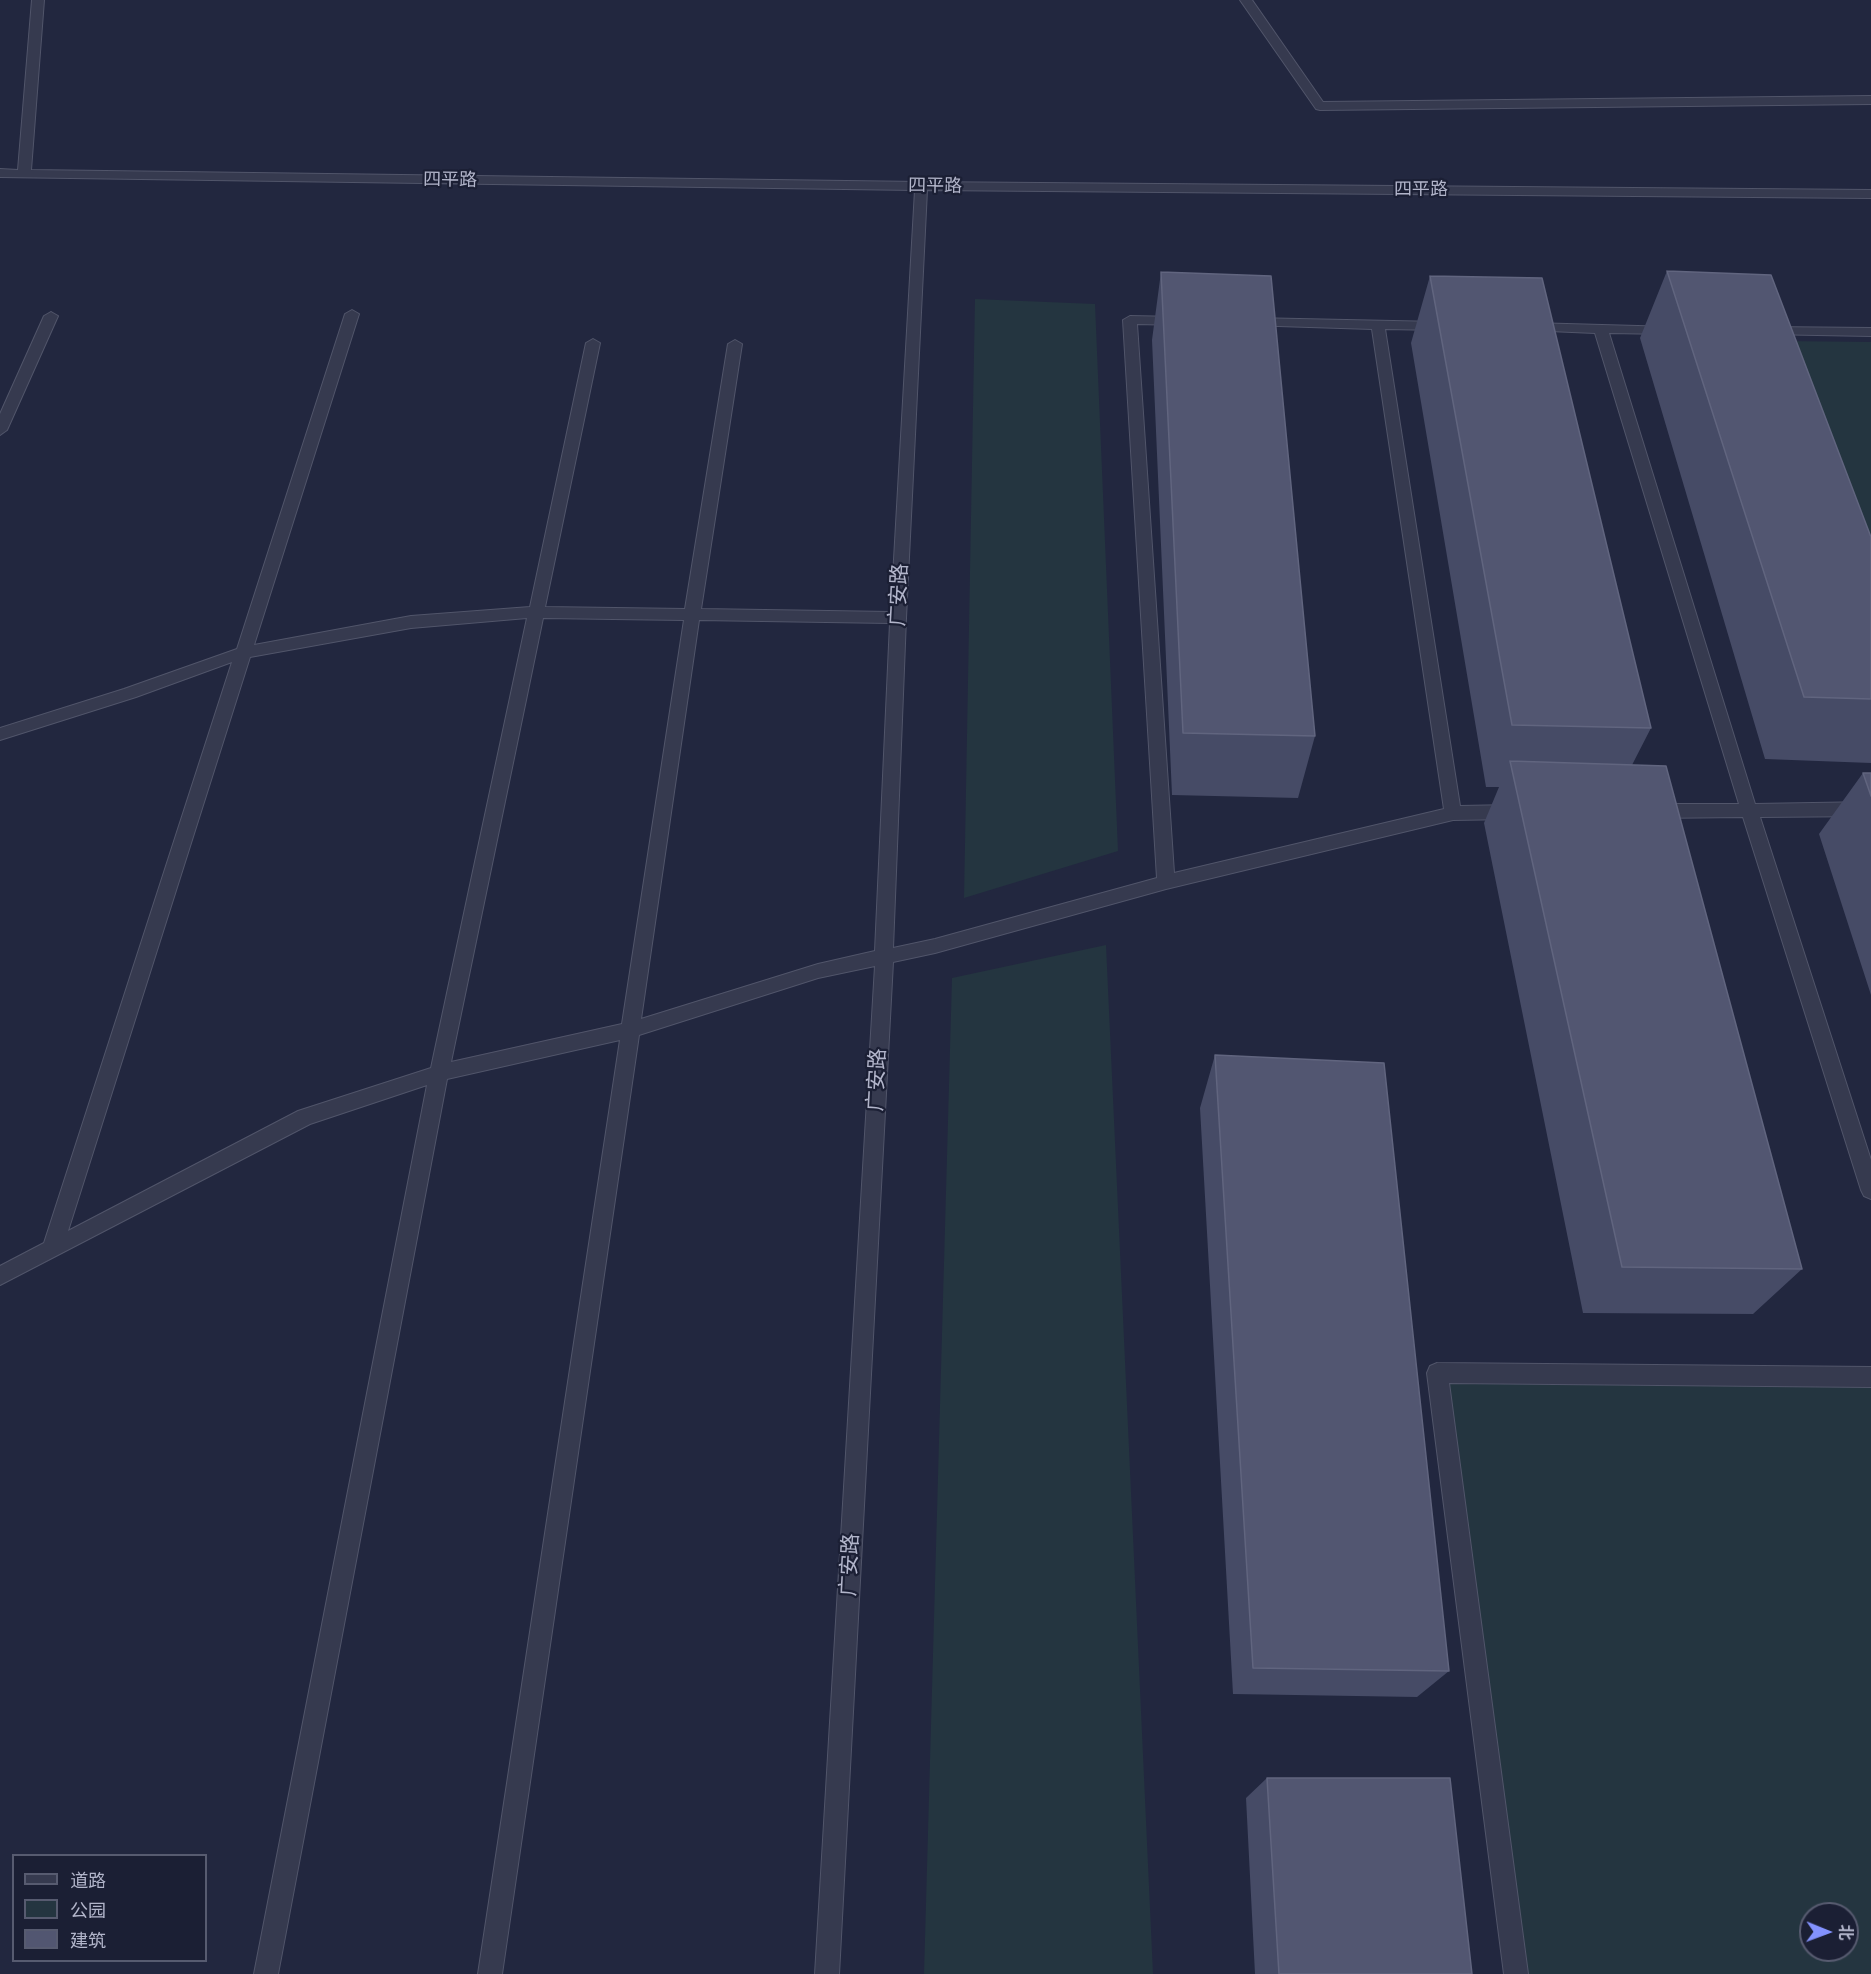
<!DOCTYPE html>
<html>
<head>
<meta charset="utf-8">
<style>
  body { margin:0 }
  #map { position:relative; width:1871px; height:1974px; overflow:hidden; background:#22273f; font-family:Raleway,"Noto Sans SC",sans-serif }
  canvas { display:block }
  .legend { position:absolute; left:12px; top:1854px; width:195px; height:108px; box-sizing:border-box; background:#1b1f34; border:2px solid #575b70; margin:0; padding:8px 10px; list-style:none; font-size:18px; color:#b2b5ca }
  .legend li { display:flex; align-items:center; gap:12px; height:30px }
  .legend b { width:30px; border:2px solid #575b70 }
  .north { position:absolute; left:1799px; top:1902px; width:60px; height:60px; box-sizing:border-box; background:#1b1f34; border:2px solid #575b70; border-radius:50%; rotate:91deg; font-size:16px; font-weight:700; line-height:24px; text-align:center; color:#b2b5ca }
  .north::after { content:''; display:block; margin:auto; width:21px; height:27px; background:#8392fe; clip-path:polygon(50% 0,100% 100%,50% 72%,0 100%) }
</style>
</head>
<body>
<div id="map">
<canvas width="1871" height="1974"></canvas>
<ul class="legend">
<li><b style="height:8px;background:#363a4f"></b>道路</li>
<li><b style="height:16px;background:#243540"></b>公园</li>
<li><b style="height:16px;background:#525671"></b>建筑</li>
</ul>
<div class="north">北</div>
</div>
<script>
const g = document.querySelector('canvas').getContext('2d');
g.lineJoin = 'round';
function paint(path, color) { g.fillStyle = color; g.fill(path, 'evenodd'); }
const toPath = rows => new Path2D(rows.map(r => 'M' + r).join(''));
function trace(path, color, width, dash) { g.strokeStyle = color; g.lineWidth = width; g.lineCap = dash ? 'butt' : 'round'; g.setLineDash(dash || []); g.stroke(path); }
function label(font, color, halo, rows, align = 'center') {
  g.font = font + ' Raleway,"Noto Sans SC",sans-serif'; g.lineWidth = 4.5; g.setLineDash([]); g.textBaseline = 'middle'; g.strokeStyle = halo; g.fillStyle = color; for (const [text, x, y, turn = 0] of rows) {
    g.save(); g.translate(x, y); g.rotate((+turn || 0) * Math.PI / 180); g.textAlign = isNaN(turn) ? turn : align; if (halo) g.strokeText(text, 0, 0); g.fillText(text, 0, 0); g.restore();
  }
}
const green = toPath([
  [975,299,1095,304,1118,851,964,898],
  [1782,341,1871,342,1871,577],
  [1106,945,1153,1974,924,1974,952,978],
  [1437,1373,1871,1377,1871,1974,1516,1974],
  [1811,1914,1847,1914,1847,1950,1811,1950]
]);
const minor = toPath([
  [32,0,44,0,31,170,921,182,1871,190,1871,198,927,190,906,618,893,948,935,939,1157,878,1123,320,1130,316,1179,317,1186,321,1179,325,1137,324,1174,873,1444,809,1372,329,1247,325,1245,322,1252,318,1440,322,1447,326,1440,330,1385,329,1460,806,1512,805,1518,807,1520,812,1518,817,1512,819,1453,820,1166,889,935,953,893,962,839,1974,815,1974,875,966,818,978,639,1035,502,1974,478,1974,620,1040,447,1079,278,1974,254,1974,427,1085,310,1124,0,1285,0,1266,44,1243,232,662,136,697,0,740,0,728,124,689,237,649,345,314,352,310,359,314,254,645,411,616,530,607,586,343,593,339,600,343,545,607,685,609,728,344,735,340,742,344,701,609,891,612,915,190,0,177,0,169,18,170,32,0],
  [527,618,431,1068,298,1111,68,1231,250,657,411,628,527,618],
  [543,618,684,620,622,1024,451,1062,543,618],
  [699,620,890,623,875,951,818,964,641,1019,699,620],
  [1240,0,1252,0,1323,102,1871,96,1871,104,1320,110,1316,109,1240,0],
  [51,312,58,316,7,430,0,435,0,414,44,316,51,312],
  [1531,323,1673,327,1675,330,1668,334,1609,333,1755,804,1871,802,1871,816,1760,817,1871,1160,1871,1199,1864,1196,1861,1190,1743,817,1654,818,1648,816,1646,811,1648,806,1654,804,1739,804,1595,333,1526,330,1524,327,1531,323],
  [1768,327,1871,328,1871,336,1763,334,1761,331,1763,328,1768,327],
  [1437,1363,1871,1367,1871,1387,1449,1383,1528,1974,1504,1974,1427,1373,1430,1366,1437,1363]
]);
const wall = toPath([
  [1667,271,1871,537,1871,763,1765,759,1640,338],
  [1161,272,1315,736,1298,798,1172,795,1152,340],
  [1430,276,1651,728,1632,765,1802,1269,1753,1314,1583,1313,1484,823,1499,787,1486,787,1411,343],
  [1863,773,1871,773,1871,995,1819,834],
  [1215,1055,1449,1671,1417,1697,1233,1694,1200,1108],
  [1267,1778,1472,1974,1255,1974,1246,1798]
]);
const building = toPath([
  [1667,271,1771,275,1871,537,1871,699,1804,697,1667,271],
  [1161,272,1271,276,1315,736,1183,733,1161,272],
  [1430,276,1542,278,1651,728,1512,725,1430,276],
  [1510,761,1666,766,1802,1269,1622,1267,1510,761],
  [1863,773,1871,773,1871,796,1863,773],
  [1215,1055,1384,1063,1449,1671,1253,1668,1215,1055],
  [1267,1778,1450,1778,1472,1974,1279,1974,1267,1778]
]);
const farStreetnames = [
  ["四平路",450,180,1],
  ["四平路",935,186,1],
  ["四平路",1421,190]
];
const streetNames = [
  ["广安路",899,595,-87],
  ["广安路",877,1080,-87],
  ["广安路",850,1565,-87]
];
paint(green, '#243540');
trace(minor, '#51556a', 2);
paint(minor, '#363a4f');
paint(wall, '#464b66');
paint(building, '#525671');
trace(building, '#61657f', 1.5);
label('18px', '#b2b5ca', '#1b1f34', farStreetnames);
label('21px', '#b2b5ca', '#1b1f34', streetNames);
</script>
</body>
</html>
